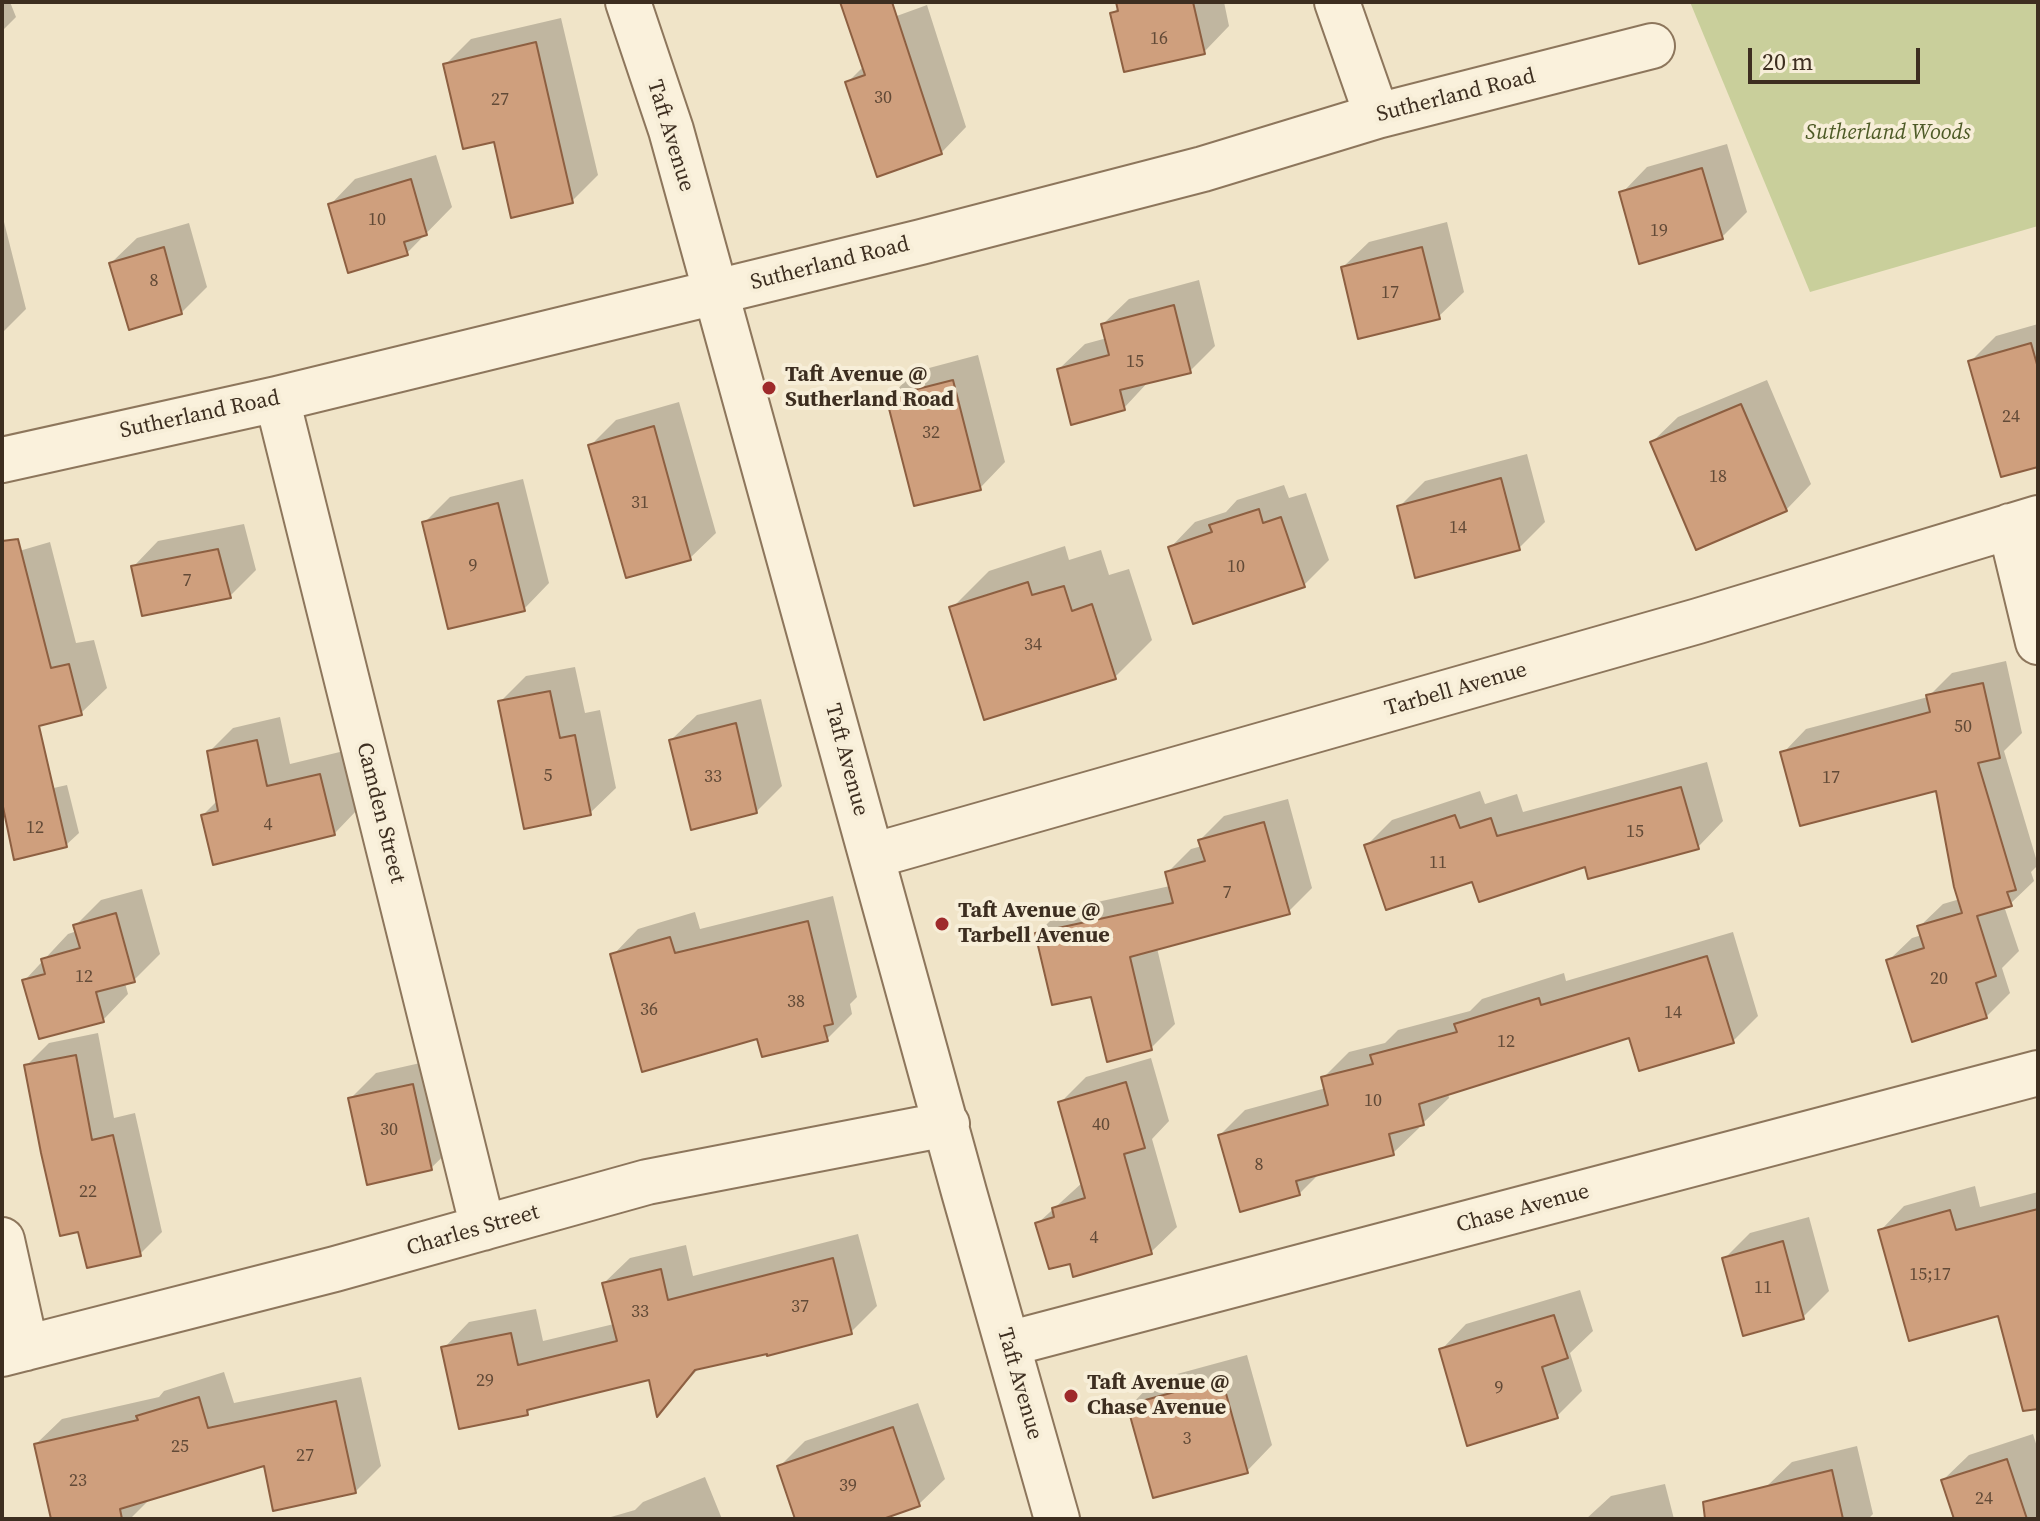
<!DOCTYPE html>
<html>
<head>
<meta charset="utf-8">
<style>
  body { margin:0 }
  #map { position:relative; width:2040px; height:1521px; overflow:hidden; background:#f0e4c8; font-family:"Source Serif 4",serif }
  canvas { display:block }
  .frame { position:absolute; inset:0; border:4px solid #3d2e20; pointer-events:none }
  .scale { position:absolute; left:1748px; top:48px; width:172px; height:36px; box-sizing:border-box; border:4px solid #3d2e20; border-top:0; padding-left:10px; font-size:24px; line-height:28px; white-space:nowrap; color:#3d2e20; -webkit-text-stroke:6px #f7eed8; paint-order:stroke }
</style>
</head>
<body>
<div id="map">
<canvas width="2040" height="1521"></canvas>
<div class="frame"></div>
<div class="scale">20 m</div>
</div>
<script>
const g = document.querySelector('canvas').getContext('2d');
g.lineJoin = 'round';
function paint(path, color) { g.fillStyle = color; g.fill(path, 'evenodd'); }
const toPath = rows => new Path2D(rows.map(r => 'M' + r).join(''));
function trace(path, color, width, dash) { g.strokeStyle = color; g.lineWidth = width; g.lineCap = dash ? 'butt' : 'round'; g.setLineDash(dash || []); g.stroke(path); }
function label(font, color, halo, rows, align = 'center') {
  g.font = font + ' "Source Serif 4",serif'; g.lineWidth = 8; g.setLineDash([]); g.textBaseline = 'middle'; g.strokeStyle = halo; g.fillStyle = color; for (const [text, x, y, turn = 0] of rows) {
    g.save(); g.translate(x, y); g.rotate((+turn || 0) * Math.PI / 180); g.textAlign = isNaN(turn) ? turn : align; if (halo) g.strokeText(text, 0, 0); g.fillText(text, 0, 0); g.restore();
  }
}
const green = toPath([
  [1690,2,2038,2,2038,226,1810,292]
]);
const shadow = toPath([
  [2,2,10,2,16,17,2,31],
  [1124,2,1224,2,1229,26,1204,52,1112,14],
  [927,5,966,127,941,153,847,83,864,66,883,21],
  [561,18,598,175,572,201,495,140,445,65,471,39],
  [1727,144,1747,212,1722,237,1622,193,1647,167],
  [436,155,452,207,407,253,330,205,355,179],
  [2,214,26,309,2,333],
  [1447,222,1464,292,1438,317,1343,267,1369,242],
  [189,223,207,287,181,313,111,263,137,238],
  [1199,280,1215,346,1190,371,1149,381,1124,408,1059,369,1085,344,1107,338,1103,324,1129,299],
  [2038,324,2038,464,1970,362,1996,336],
  [978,355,1005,462,980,488,889,398,914,372],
  [1767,380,1811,484,1786,510,1652,442,1678,417],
  [679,402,716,533,690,558,590,446,616,420],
  [1527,454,1545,522,1519,548,1399,507,1425,481],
  [523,479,549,583,524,609,425,522,450,497],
  [1284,485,1289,498,1306,493,1329,560,1304,585,1170,548,1195,522,1226,512,1237,500],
  [244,524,256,570,230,596,133,567,158,541],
  [50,542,76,643,94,640,107,688,81,713,2,734,2,556],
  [1065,546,1069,560,1101,550,1109,575,1129,569,1152,640,1115,677,952,608,989,571],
  [2006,661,2022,733,2004,751,2038,865,2031,872,2034,881,2010,904,2004,906,2019,951,2002,968,2010,993,1986,1017,1888,961,1912,938,1922,935,1919,927,1943,904,1960,899,1937,788,1783,753,1806,729,1928,697,1952,673],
  [575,667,585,713,600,710,616,788,590,813,500,702,526,676],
  [761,699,782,786,756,812,671,740,697,715],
  [280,717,290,764,344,751,357,810,334,834,203,815,218,800,209,752,233,728],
  [1707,762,1723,821,1698,847,1474,879,1366,846,1392,820,1480,791,1485,804,1517,794,1523,812],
  [67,785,79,833,66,845,18,796],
  [1288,799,1312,888,1288,912,1157,948,1175,1024,1151,1048,1093,994,1037,934,1061,910,1170,886,1167,873,1191,849,1202,846,1200,840,1224,816],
  [142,889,160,954,134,980,125,983,128,994,103,1020,25,980,68,934,77,931,75,926,101,900],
  [833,896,857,997,850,1004,852,1014,827,1039,759,1036,613,955,638,929,695,912,700,929],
  [1733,932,1758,1016,1733,1041,1630,1036,1448,1093,1449,1098,1423,1123,1418,1125,1419,1128,1393,1153,1320,1173,1299,1194,1220,1135,1245,1110,1326,1088,1323,1078,1349,1052,1385,1043,1398,1030,1470,1011,1482,999,1564,973,1566,981],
  [98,1033,114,1118,135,1113,162,1232,140,1254,79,1230,26,1066,49,1043],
  [1151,1058,1169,1121,1152,1139,1177,1227,1151,1252,1071,1261,1038,1223,1083,1182,1060,1103,1086,1077],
  [438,1059,457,1143,431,1168,350,1099,376,1073],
  [1975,1186,1980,1207,2038,1192,2038,1407,1999,1313,1880,1231,1904,1206],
  [1809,1217,1829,1291,1803,1317,1724,1259,1750,1233],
  [858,1234,877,1306,851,1332,700,1367,658,1413,650,1378,533,1407,527,1413,444,1348,469,1322,536,1309,543,1341,614,1324,604,1283,630,1258,686,1245,693,1276],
  [1580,1290,1593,1331,1570,1353,1582,1391,1557,1416,1441,1350,1466,1324],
  [1247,1355,1272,1445,1247,1471,1130,1406,1155,1380],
  [224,1372,234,1403,361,1377,381,1466,355,1492,265,1464,149,1500,130,1519,53,1519,36,1444,62,1419,159,1397,164,1391],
  [918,1403,945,1479,919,1504,877,1519,797,1519,779,1467,805,1441],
  [2033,1434,2038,1450,2038,1518,1956,1519,1943,1480,1969,1455],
  [1857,1446,1873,1514,1868,1519,1774,1519,1766,1487,1792,1462],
  [705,1477,722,1519,604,1519,635,1510,643,1502],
  [1665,1484,1674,1519,1586,1519,1611,1496]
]);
const building = toPath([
  [840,2,892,2,942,154,877,177,845,82,865,75,840,2],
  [1116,2,1193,2,1205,54,1124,72,1110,13,1118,11,1116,2],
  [536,42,573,203,511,218,494,142,463,149,443,64,536,42],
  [1702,168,1723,239,1639,264,1619,192,1702,168],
  [411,179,427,235,404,242,408,255,348,273,328,204,411,179],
  [164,247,182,314,129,330,109,263,164,247],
  [1422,247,1440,319,1358,339,1341,267,1422,247],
  [1174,305,1191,373,1120,390,1125,410,1071,425,1057,369,1109,355,1101,324,1174,305],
  [2031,343,2038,368,2038,467,2001,477,1968,361,2031,343],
  [953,380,981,490,914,506,886,397,953,380],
  [1741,404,1787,511,1696,550,1650,442,1741,404],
  [654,426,691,560,626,578,588,445,654,426],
  [1501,478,1520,550,1415,578,1397,506,1501,478],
  [498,503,525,611,448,629,422,522,498,503],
  [1259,509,1263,523,1281,517,1305,587,1193,624,1168,547,1212,532,1209,525,1259,509],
  [18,539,51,668,69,664,82,715,39,726,67,847,14,860,2,802,2,541,18,539],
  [218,549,231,598,142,616,131,566,218,549],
  [1028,582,1032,595,1064,586,1072,611,1092,604,1116,679,984,720,949,607,1028,582],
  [1983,683,2000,758,1978,763,2016,890,2007,892,2012,906,1977,916,1996,976,1976,983,1987,1018,1912,1042,1886,960,1924,948,1917,926,1962,913,1954,887,1936,791,1800,826,1780,752,1930,712,1926,695,1983,683],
  [550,691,560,738,575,735,591,815,524,829,498,701,550,691],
  [736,723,757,813,691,830,669,740,736,723],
  [257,740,267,786,320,774,335,835,213,865,201,815,218,811,207,751,257,740],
  [1681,787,1699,849,1588,879,1585,867,1479,902,1472,882,1386,910,1364,845,1455,815,1460,828,1491,818,1497,836,1681,787],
  [1264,822,1290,914,1130,957,1152,1050,1107,1062,1091,997,1052,1005,1035,933,1173,903,1165,872,1205,861,1198,840,1264,822],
  [116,913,135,982,96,992,104,1022,39,1039,22,980,45,974,41,959,80,948,73,925,116,913],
  [808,921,833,1024,824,1026,828,1041,762,1057,757,1039,642,1072,610,954,670,937,675,953,808,921],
  [1707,956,1734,1043,1639,1071,1629,1038,1419,1104,1424,1125,1389,1134,1394,1155,1296,1181,1300,1195,1240,1212,1218,1135,1328,1105,1321,1077,1373,1064,1370,1055,1457,1032,1454,1024,1539,998,1541,1005,1707,956],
  [76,1055,92,1140,113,1135,141,1256,87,1268,78,1232,60,1236,41,1153,24,1065,76,1055],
  [1126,1082,1145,1148,1124,1154,1152,1254,1073,1277,1070,1264,1049,1269,1035,1223,1054,1217,1052,1208,1085,1198,1058,1102,1126,1082],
  [413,1084,432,1170,367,1185,348,1098,413,1084],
  [2038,1209,2038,1409,2023,1411,1998,1316,1909,1341,1878,1230,1950,1210,1956,1230,2038,1209],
  [1783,1241,1804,1319,1743,1336,1722,1258,1783,1241],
  [833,1258,852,1334,767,1356,767,1354,695,1370,657,1417,649,1380,527,1410,528,1415,459,1429,441,1347,511,1333,518,1365,617,1341,602,1283,661,1269,668,1300,833,1258],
  [1554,1315,1568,1358,1542,1367,1558,1418,1467,1446,1439,1349,1554,1315],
  [1222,1379,1248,1473,1153,1498,1127,1405,1222,1379],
  [199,1397,208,1428,336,1401,356,1493,273,1511,264,1466,120,1509,122,1519,51,1519,34,1444,138,1420,136,1416,199,1397],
  [893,1427,920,1506,883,1519,795,1519,777,1466,893,1427],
  [2007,1459,2027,1519,1954,1519,1941,1480,2007,1459],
  [1832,1470,1843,1519,1705,1519,1703,1502,1832,1470]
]);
const minor = toPath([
  [628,2,671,130,964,1192,1057,1519],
  [1337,2,1377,116],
  [277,399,483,1228],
  [2,460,277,399,921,242,1203,169,1377,116,1652,46],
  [2010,526,2038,642],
  [872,856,1698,621,2038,518],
  [2,1240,26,1348],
  [1008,1344,2038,1073],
  [2,1354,335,1269,647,1182,947,1124]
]);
const markers = [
  [769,388,8,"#9e2a2b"],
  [942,924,8,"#9e2a2b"],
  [1071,1396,8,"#9e2a2b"]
];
const numberNames = [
  ["16",1159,39],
  ["30",883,98],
  ["27",500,100],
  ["10",377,220],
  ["19",1659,231],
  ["8",154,281],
  ["17",1390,293],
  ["15",1135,362],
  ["24",2011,417],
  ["32",931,433],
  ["18",1718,477],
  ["31",640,503],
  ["14",1458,528],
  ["9",473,566],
  ["10",1236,567],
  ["7",187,581],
  ["34",1033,645],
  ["50",1963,727],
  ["5",548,776],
  ["33",713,777],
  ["17",1831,778],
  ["4",268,825],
  ["12",35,828],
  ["15",1635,832],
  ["11",1438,863],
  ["7",1227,893],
  ["12",84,977],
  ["20",1939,979],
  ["38",796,1002],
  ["36",649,1010],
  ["14",1673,1013],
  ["12",1506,1042],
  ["10",1373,1101],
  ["40",1101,1125],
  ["30",389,1130],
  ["8",1259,1165],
  ["22",88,1192],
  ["4",1094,1238],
  ["15;17",1930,1275],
  ["11",1763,1288],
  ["37",800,1307],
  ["33",640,1312],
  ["29",485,1381],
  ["9",1499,1388],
  ["3",1187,1439],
  ["25",180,1447],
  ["27",305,1456],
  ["23",78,1481],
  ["39",848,1486],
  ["24",1984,1499]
];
const streetNames = [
  ["Sutherland Road",1456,96,-14],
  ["Taft Avenue",670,136,73],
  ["Sutherland Road",830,264,-14],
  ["Sutherland Road",200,415,-12],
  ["Tarbell Avenue",1456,690,-16],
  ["Taft Avenue",846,760,75],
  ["Camden Street",380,813,76],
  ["Chase Avenue",1523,1209,-15],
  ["Charles Street",473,1231,-16],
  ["Taft Avenue",1019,1384,74]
];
const parkNames = [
  ["Sutherland Woods",1888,133]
];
const poiNames = [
  ["Taft Avenue @",785,375],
  ["Sutherland Road",785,400],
  ["Taft Avenue @",958,911],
  ["Tarbell Avenue",958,936],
  ["Taft Avenue @",1087,1383],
  ["Chase Avenue",1087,1408]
];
paint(green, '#c9cf9b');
paint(shadow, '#0003');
paint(building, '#cf9f7d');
trace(building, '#8d5f41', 2);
trace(minor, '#8d765c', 48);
trace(minor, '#faf1dc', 44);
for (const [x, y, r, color] of markers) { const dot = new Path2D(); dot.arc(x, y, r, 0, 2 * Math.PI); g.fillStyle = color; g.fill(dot); trace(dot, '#f7eed8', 3); }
label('18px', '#624a37', null, numberNames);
label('22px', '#3d2e20', '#f7eed8', streetNames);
label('italic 22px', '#4d5a26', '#f7eed8', parkNames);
label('bold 22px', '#3d2e20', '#f7eed8', poiNames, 'left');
</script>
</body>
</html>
